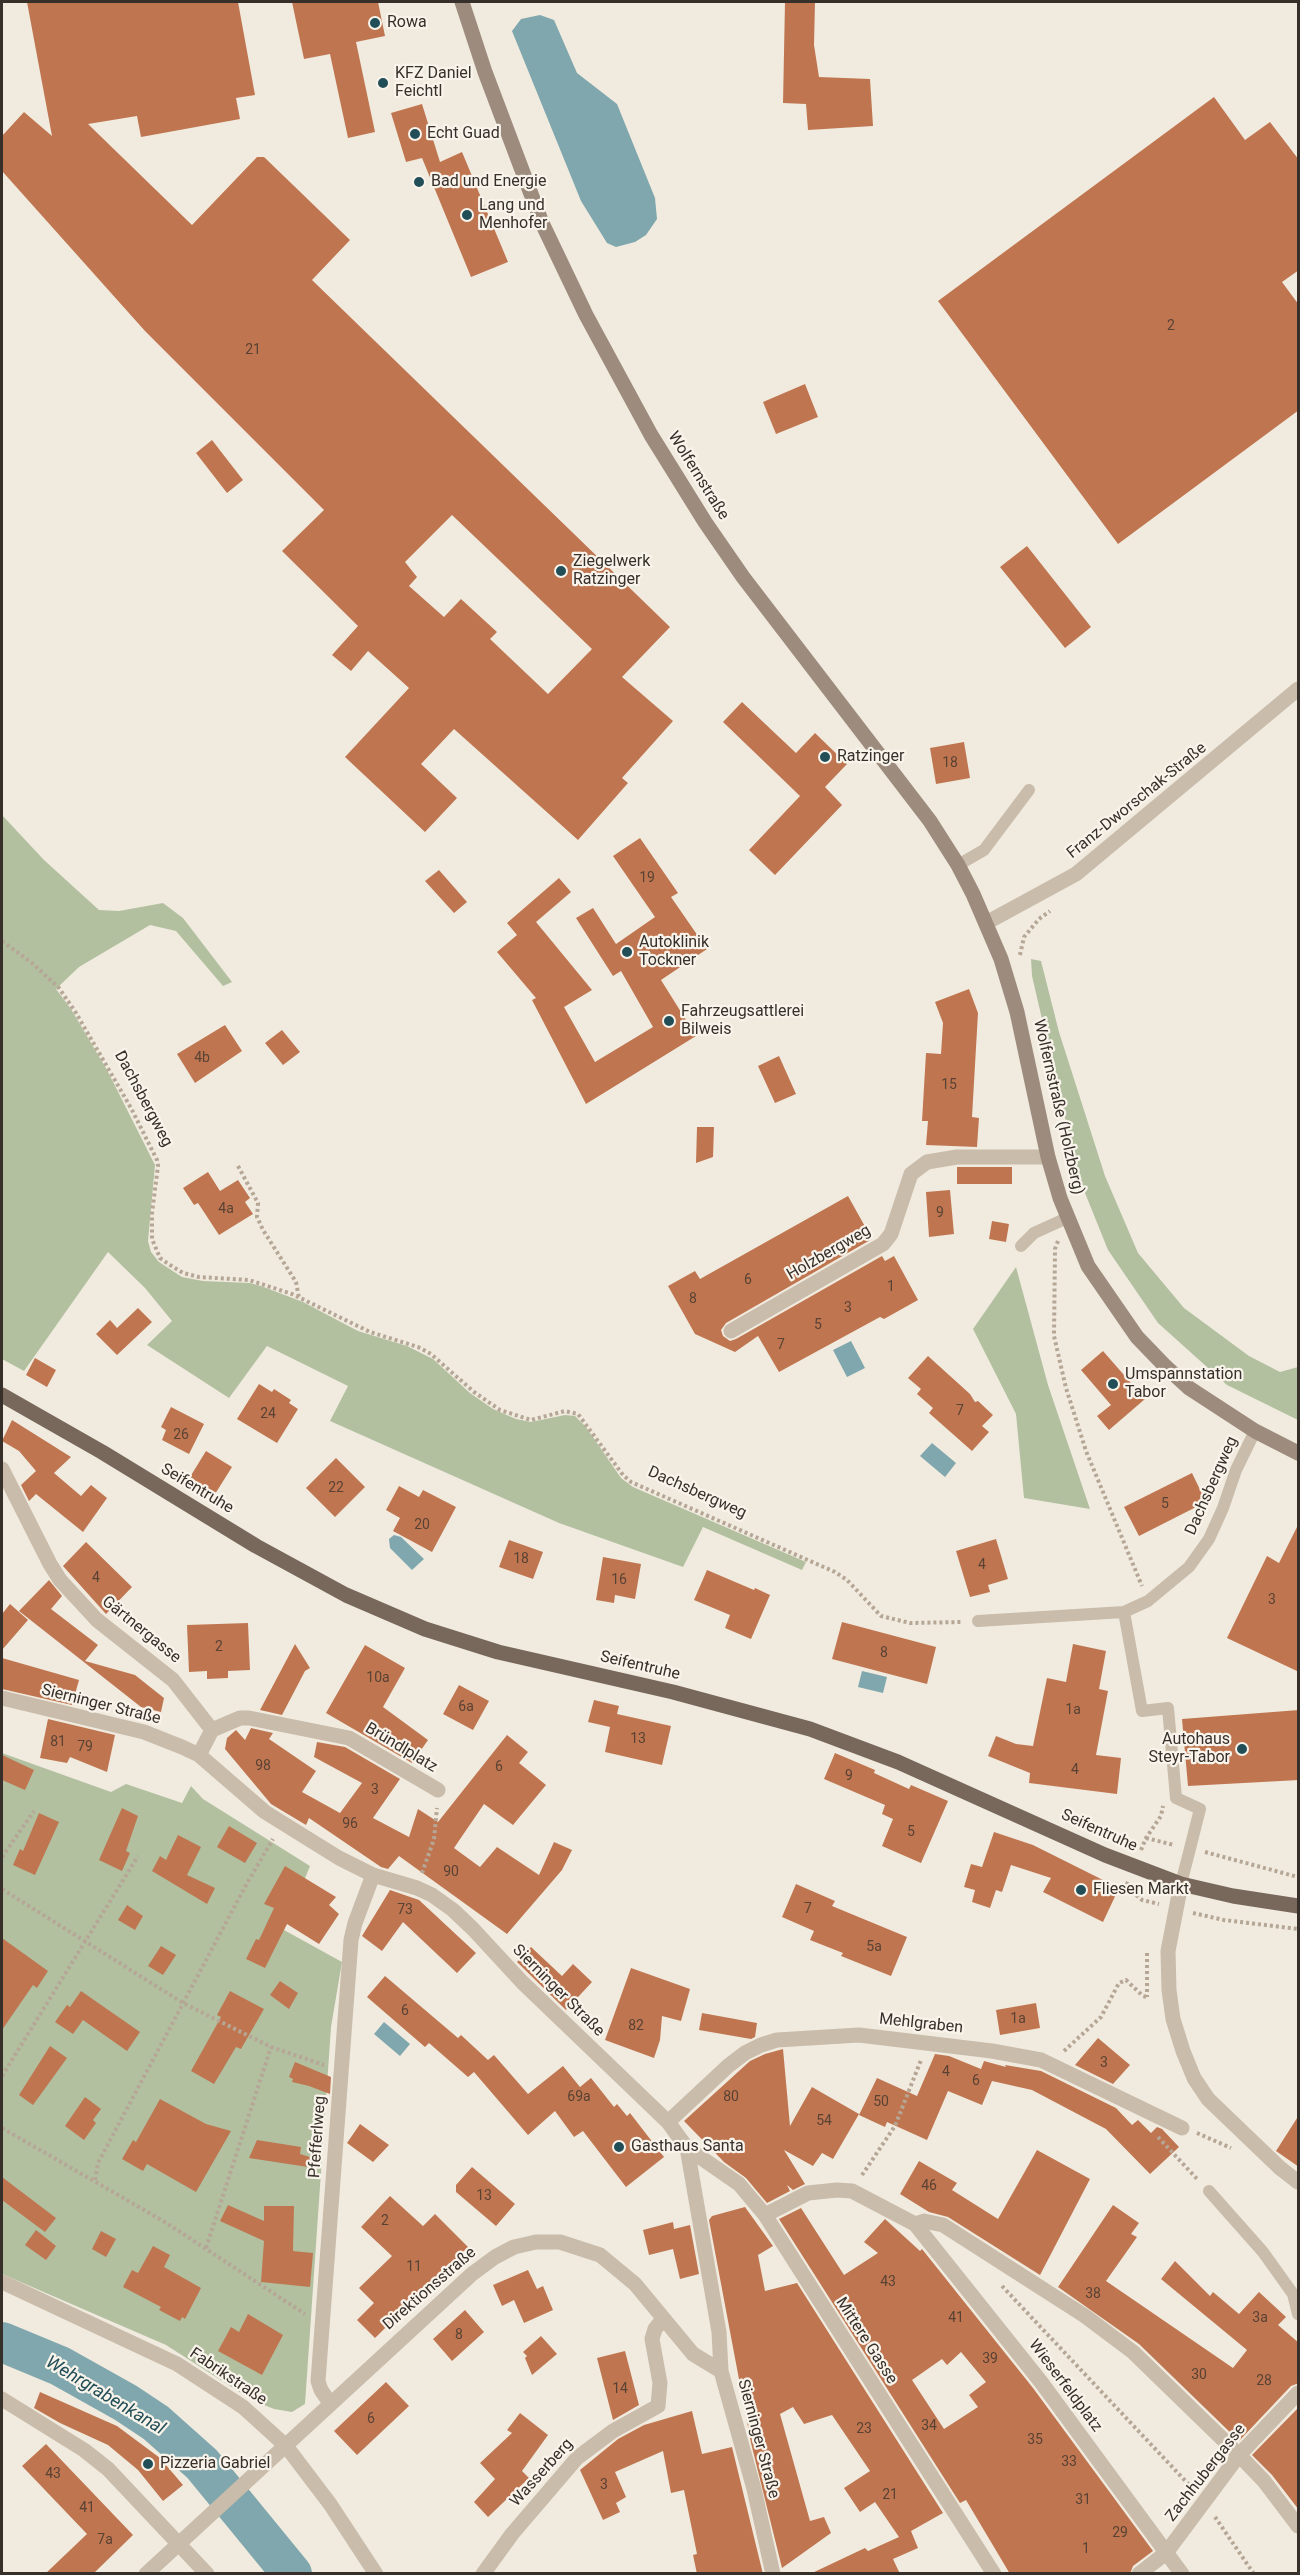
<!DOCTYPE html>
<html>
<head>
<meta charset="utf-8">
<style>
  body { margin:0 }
  #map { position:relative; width:1300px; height:2575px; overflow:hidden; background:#f1ebdf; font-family:Roboto,sans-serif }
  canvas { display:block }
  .frame { position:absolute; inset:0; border:3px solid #37302a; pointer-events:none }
</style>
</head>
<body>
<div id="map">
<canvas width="1300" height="2575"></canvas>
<div class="frame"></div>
</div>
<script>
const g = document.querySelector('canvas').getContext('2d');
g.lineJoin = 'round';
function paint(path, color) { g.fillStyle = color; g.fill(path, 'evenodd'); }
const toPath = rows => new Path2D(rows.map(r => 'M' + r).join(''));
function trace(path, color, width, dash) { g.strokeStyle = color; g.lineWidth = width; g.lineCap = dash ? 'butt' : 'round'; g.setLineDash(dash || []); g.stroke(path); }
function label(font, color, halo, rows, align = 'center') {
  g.font = font + ' Roboto,sans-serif'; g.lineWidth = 4.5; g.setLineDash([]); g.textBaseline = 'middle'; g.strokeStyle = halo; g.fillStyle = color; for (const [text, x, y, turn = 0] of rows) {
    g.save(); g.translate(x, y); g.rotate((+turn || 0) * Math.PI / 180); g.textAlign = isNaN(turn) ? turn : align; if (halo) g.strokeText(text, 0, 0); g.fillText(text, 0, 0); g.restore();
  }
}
const green = toPath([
  [2,815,44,860,99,910,119,911,163,903,183,918,232,982,223,986,176,931,150,925,79,967,56,989,71,1009,107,1070,155,1165,148,1241,151,1252,159,1262,182,1277,203,1281,250,1283,261,1286,303,1302,358,1331,407,1346,433,1359,470,1393,493,1409,516,1419,531,1422,565,1415,575,1416,586,1427,621,1478,633,1487,806,1562,802,1570,703,1527,683,1567,559,1523,330,1421,348,1386,267,1346,229,1398,147,1345,172,1321,145,1288,108,1252,24,1371,2,1359],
  [1031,959,1041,961,1059,1032,1105,1176,1138,1253,1184,1308,1249,1356,1280,1372,1298,1367,1298,1420,1227,1385,1158,1323,1108,1250,1079,1178,1032,976],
  [1016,1267,1048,1385,1090,1509,1024,1498,1016,1414,973,1329],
  [2,1753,111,1792,126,1784,182,1803,191,1786,203,1799,310,1866,284,1930,342,1962,331,2027,305,2404,292,2412,274,2409,252,2400,166,2345,2,2274]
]);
const water = toPath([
  [540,15,554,20,577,73,617,104,655,198,657,219,646,235,635,242,616,247,607,243,581,201,512,31,521,19],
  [851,1341,865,1368,847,1377,833,1350],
  [932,1443,956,1463,945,1477,920,1456],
  [394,1535,401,1537,424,1559,412,1570,390,1548,389,1539],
  [862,1671,887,1677,883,1693,858,1687],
  [384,2022,410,2044,400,2056,374,2034]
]);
const river = toPath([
  [2,2342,60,2366,126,2403,156,2423,202,2464,292,2574]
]);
const building = toPath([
  [27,2,238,2,255,95,236,98,240,119,141,137,137,116,88,124,192,225,257,157,264,157,350,240,312,280,670,627,622,677,673,721,622,778,628,783,578,840,454,729,421,764,457,798,425,832,345,757,409,688,368,651,351,671,332,655,358,626,282,551,324,510,145,331,2,171,2,136,24,112,52,136],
  [452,515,592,649,548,694,490,639,497,632,461,599,444,617,409,586,417,577,405,562],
  [292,2,378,2,385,36,356,42,375,132,348,138,330,54,304,59],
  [785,2,815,2,814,45,819,77,870,79,873,126,808,130,806,104,783,103],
  [1214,97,1245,140,1270,122,1299,160,1299,270,1282,282,1299,305,1299,410,1118,544,938,301],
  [422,104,440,162,462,152,508,262,471,277,422,158,406,162,391,113],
  [805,384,818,417,776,434,763,402],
  [212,440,243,480,227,493,196,453],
  [1027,546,1091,627,1065,648,1000,567],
  [742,702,796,753,815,733,847,764,825,787,842,805,775,875,749,850,800,796,723,722],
  [964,742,970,778,936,784,930,748],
  [640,838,678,893,671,897,707,949,661,980,696,1036,586,1104,532,1000,536,998,497,952,517,935,507,923,559,878,571,892,536,922,592,990,564,1007,595,1062,653,1027,621,971,613,976,576,918,593,908,616,944,655,917,613,856],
  [439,870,467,902,454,913,425,881],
  [969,989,978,1013,972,1117,979,1118,977,1147,926,1145,928,1121,922,1121,926,1053,941,1054,943,1023,935,1002],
  [225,1025,242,1051,195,1083,177,1054],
  [282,1030,300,1052,283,1065,265,1043],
  [779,1056,796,1094,775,1103,758,1066],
  [697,1127,714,1127,713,1157,696,1163],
  [957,1167,1012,1167,1012,1184,957,1184],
  [208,1172,220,1191,238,1180,250,1198,245,1202,253,1214,219,1235,198,1203,194,1205,183,1188],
  [950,1190,954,1234,929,1237,926,1192],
  [848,1196,872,1239,726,1323,721,1330,723,1336,730,1341,736,1339,882,1256,885,1261,894,1256,918,1300,884,1319,880,1317,779,1372,758,1336,735,1352,695,1334,668,1286,695,1271,700,1279],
  [992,1221,1009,1224,1006,1242,989,1239],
  [138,1308,152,1322,117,1355,96,1334,110,1320,117,1328],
  [1103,1351,1145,1399,1109,1430,1097,1416,1111,1405,1081,1370],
  [928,1356,970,1394,975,1402,978,1401,993,1415,982,1426,989,1432,972,1451,929,1413,933,1408,917,1394,921,1389,908,1378],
  [35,1358,56,1370,47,1387,26,1375],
  [259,1384,272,1392,274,1389,291,1400,289,1403,298,1409,277,1443,237,1419],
  [171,1407,204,1424,189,1454,162,1440,166,1430,161,1427],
  [12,1420,71,1457,54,1473,81,1496,91,1485,107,1498,83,1532,36,1494,29,1501,21,1485,36,1471,19,1451,2,1441],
  [206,1451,232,1467,215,1494,190,1477],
  [336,1458,365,1487,335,1517,306,1488],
  [1192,1473,1206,1502,1139,1536,1124,1507],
  [399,1486,419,1497,423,1490,456,1507,432,1552,393,1531,400,1518,386,1510],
  [1299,1523,1299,1672,1227,1638,1267,1556,1279,1563],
  [996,1539,1008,1579,988,1585,990,1592,970,1597,956,1551],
  [509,1540,543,1552,533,1579,499,1567],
  [86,1542,132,1587,106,1614,63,1566],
  [603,1557,641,1564,635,1599,615,1595,614,1603,596,1600],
  [707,1570,754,1590,755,1588,770,1595,751,1639,725,1628,730,1615,694,1600],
  [49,1580,62,1596,51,1609,98,1645,85,1661,135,1675,164,1698,161,1712,141,1707,19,1611],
  [10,1604,28,1620,2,1650,2,1614],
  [842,1622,936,1647,927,1684,832,1659],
  [248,1623,250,1670,228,1671,228,1678,207,1679,207,1671,189,1672,187,1625],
  [295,1644,310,1668,305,1671,282,1715,260,1710],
  [1073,1644,1106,1651,1099,1689,1108,1691,1096,1755,1121,1758,1117,1794,1029,1783,1030,1773,988,1756,996,1736,1016,1744,1033,1746,1047,1678,1066,1682],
  [365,1645,405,1668,383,1707,428,1740,412,1763,326,1713],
  [2,1658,79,1680,72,1705,2,1689],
  [459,1685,489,1701,473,1730,443,1714],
  [594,1700,619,1706,617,1714,671,1726,662,1765,605,1752,610,1727,588,1722],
  [1299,1710,1299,1780,1188,1786,1182,1719],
  [48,1719,115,1735,107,1772,70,1757,67,1763,40,1758],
  [251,1728,273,1733,269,1739,316,1771,302,1792,340,1813,362,1783,314,1757,317,1742,345,1747,400,1779,373,1818,409,1837,418,1809,438,1822,507,1735,528,1752,519,1763,546,1785,513,1825,484,1804,454,1848,480,1867,497,1847,539,1875,554,1842,572,1850,562,1870,507,1934,399,1856,388,1869,381,1867,309,1818,306,1825,271,1804,225,1749,227,1738,236,1730,245,1740],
  [835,1753,875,1770,874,1773,909,1789,911,1785,948,1801,921,1863,882,1846,893,1819,882,1814,885,1805,824,1779],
  [2,1755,34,1770,25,1790,2,1780],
  [122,1808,138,1816,126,1851,130,1853,122,1871,99,1860],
  [39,1813,59,1822,35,1875,13,1865,20,1849,23,1851],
  [229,1826,257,1843,245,1863,217,1847],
  [994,1832,1033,1845,1119,1888,1103,1922,1043,1892,1051,1878,1011,1865,1002,1892,996,1890,990,1908,972,1902,975,1890,964,1887,971,1864,982,1867],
  [178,1835,201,1847,187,1875,215,1888,207,1904,152,1871,160,1856,166,1860],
  [285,1866,336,1897,329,1905,339,1914,319,1944,287,1924,265,1968,246,1959,256,1939,259,1940,274,1908,264,1904],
  [796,1884,835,1901,832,1906,907,1937,891,1976,841,1956,843,1953,810,1940,814,1931,782,1917],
  [390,1890,419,1900,476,1953,457,1973,403,1922,382,1951,362,1936],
  [127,1905,143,1916,135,1930,118,1920],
  [2,1938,48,1971,37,1988,33,1985,2,2030],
  [161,1946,176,1955,163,1975,148,1966],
  [531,1947,562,1976,573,1964,592,1982,566,2010,517,1962],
  [631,1968,690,1989,681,2021,662,2016,660,2040,654,2058,605,2040],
  [385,1976,458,2038,461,2035,488,2060,494,2055,528,2094,563,2066,580,2087,591,2078,614,2107,617,2104,627,2116,630,2113,664,2157,626,2187,583,2131,574,2137,555,2111,528,2135,474,2072,468,2077,429,2043,425,2047,367,1997],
  [280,1981,298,1993,289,2009,270,1995],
  [81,1991,140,2032,127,2051,83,2020,73,2034,55,2022,67,2005,70,2007],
  [230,1991,264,2009,241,2049,236,2047,214,2084,191,2071,221,2017,217,2015],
  [1036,2003,1040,2028,1000,2035,996,2010],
  [702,2013,757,2023,755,2037,751,2039,699,2030],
  [1098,2038,1130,2065,1113,2084,1075,2065],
  [50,2046,67,2058,33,2105,19,2095],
  [783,2049,790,2126,812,2087,859,2114,833,2159,822,2153,813,2166,784,2150,805,2184,793,2190,787,2185,790,2191,767,2203,746,2178,724,2162,684,2121,750,2061,765,2054],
  [935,2054,949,2056,981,2069,984,2061,1006,2067,1005,2065,1041,2071,1116,2108,1132,2125,1138,2120,1151,2133,1157,2127,1162,2129,1179,2147,1150,2174,1106,2129,1032,2090,992,2081,982,2105,948,2091,927,2140,887,2122,885,2127,859,2115,877,2078,917,2096],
  [295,2062,331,2077,330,2094,309,2086,292,2082,293,2079,289,2077],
  [85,2097,101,2109,93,2120,96,2123,84,2140,65,2126],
  [160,2099,206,2124,231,2131,196,2192,147,2164,143,2171,122,2159,133,2140,136,2142],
  [1299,2115,1299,2167,1276,2151],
  [360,2124,389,2145,373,2162,347,2143],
  [257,2140,301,2147,300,2154,310,2157,308,2167,249,2158],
  [1037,2150,1090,2179,1040,2275,948,2217,929,2212,900,2194,919,2161,957,2183,952,2190,998,2219],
  [472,2167,515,2204,496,2226,456,2192,456,2185],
  [2,2177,56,2218,45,2232,2,2200],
  [390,2196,423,2226,435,2214,468,2247,375,2338,357,2320,374,2303,359,2288,392,2256,361,2227],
  [228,2205,264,2221,264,2206,294,2206,293,2251,313,2253,310,2287,261,2282,264,2241,220,2221],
  [1113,2205,1139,2223,1131,2234,1137,2237,1106,2281,1233,2368,1247,2350,1161,2279,1175,2261,1210,2296,1213,2292,1239,2314,1259,2292,1286,2317,1278,2325,1299,2343,1299,2383,1291,2386,1239,2441,1139,2344,1058,2287],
  [745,2207,773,2246,758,2255,765,2291,797,2283,943,2513,911,2531,918,2548,893,2559,900,2574,810,2574,865,2548,868,2551,899,2537,875,2502,860,2512,844,2488,870,2471,832,2415,804,2424,793,2407,780,2414,810,2521,824,2517,831,2533,782,2568,751,2443,709,2220,712,2216],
  [801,2208,844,2275,878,2253,864,2242,885,2219,920,2251,922,2249,1033,2388,1153,2551,1133,2566,1130,2574,1010,2574,966,2500,960,2503,779,2219],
  [961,2352,986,2382,969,2395,978,2407,944,2429,912,2380,942,2359,947,2365],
  [673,2222,674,2229,690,2225,699,2274,680,2279,673,2249,649,2255,643,2230],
  [36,2230,56,2246,46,2260,25,2245],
  [101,2231,116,2239,106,2257,92,2249],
  [153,2246,170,2255,164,2267,201,2288,185,2319,182,2317,180,2321,159,2310,161,2307,123,2287,132,2270,138,2273],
  [528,2270,537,2289,543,2286,553,2310,524,2323,514,2300,502,2306,493,2285],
  [465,2310,484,2332,452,2361,433,2339],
  [248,2314,283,2335,262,2375,218,2351,231,2327,239,2332],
  [541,2336,557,2354,532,2375,525,2358,527,2356,523,2352],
  [625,2351,639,2405,613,2420,597,2358],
  [386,2382,409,2406,357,2455,334,2431],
  [40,2392,117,2426,160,2458,183,2485,163,2501,138,2470,108,2445,60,2423,34,2408],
  [1299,2407,1299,2510,1272,2475,1252,2455],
  [692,2411,702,2454,732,2447,763,2574,697,2574,693,2555,697,2554,684,2490,671,2493,663,2451,615,2472,626,2497,616,2503,620,2512,603,2520,580,2470,618,2439,644,2425],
  [520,2413,548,2435,522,2471,529,2478,488,2517,474,2502,495,2479,480,2463,512,2433,507,2430],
  [46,2444,133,2535,93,2574,45,2574,87,2534,22,2466]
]);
const path = toPath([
  [2,941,32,963,59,988,76,1013,131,1108,157,1160,158,1166,152,1213,152,1239,160,1258,170,1265,183,1273,199,1277,249,1280,292,1294,370,1332,418,1347,431,1354,474,1392,500,1410,531,1420,565,1411,578,1414,623,1475,631,1482,835,1572,847,1580,881,1616,910,1623,962,1622],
  [1020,955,1024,937,1039,919,1050,911],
  [238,1166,258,1203,257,1217,263,1230,296,1282,299,1298],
  [1058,1241,1055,1249,1054,1336,1066,1388,1086,1451,1142,1586],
  [1146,1838,1174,1845],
  [1141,1850,1146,1838,1161,1816,1163,1806],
  [1205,1852,1298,1877],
  [2,1857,34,1811],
  [422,1873,434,1839,437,1808],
  [1128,1882,1126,1886,1142,1900,1159,1904],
  [2,1889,183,2003,271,2047,324,2065],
  [1193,1913,1224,1920,1298,1929],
  [1147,1953,1147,1997],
  [1064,2051,1101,2017,1119,1983,1126,1980,1143,1996,1147,1997],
  [2,2076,138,1856],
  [2,2128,165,2222,305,2314],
  [1197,2133,1231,2148],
  [1158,2137,1198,2180],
  [862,2175,895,2126,921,2060],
  [95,2180,98,2163,246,1885,273,1839],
  [206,2248,271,2047],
  [1002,2286,1192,2488],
  [1215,2517,1254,2574]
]);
const lane = toPath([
  [958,865,984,850,1029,790],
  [1021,1246,1034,1233,1067,1218],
  [1124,1612,1142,1711,1168,1708,1176,1798,1200,1809,1181,1884],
  [978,1621,1124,1612,1148,1601,1189,1567,1209,1539,1223,1508,1236,1470,1255,1431],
  [1209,2191,1263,2252,1293,2294,1298,2314]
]);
const street = toPath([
  [986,923,1076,874,1298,689],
  [731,1331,883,1244,891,1234,911,1174,927,1162,957,1157,1048,1157],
  [2,1469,50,1564,60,1580,97,1620,173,1680,212,1730,199,1755],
  [2,1698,144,1732,182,1747,199,1755,265,1812,339,1858,373,1875,417,1888,432,1895,453,1910,473,1929,522,1982,668,2122,687,2148,719,2332,721,2371,754,2489,773,2574],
  [212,1730,240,1718,249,1718,349,1738,438,1790],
  [1181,1884,1168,1951,1169,1990,1173,2019,1183,2051,1194,2078,1208,2099,1280,2168,1298,2182],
  [668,2122,728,2066,745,2053,761,2045,777,2040,859,2035,992,2051,1041,2060,1182,2128],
  [687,2148,739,2184,765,2215,994,2574],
  [765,2215,808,2193,837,2190,852,2191,915,2224,1041,2382,1182,2574],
  [915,2224,924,2221,943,2225,1085,2316,1133,2352,1239,2455,1264,2481,1298,2526],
  [2,2282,177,2364,243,2407,286,2446,330,2504,376,2574],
  [2,2399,84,2450,108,2469,207,2574],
  [330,2403,321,2390,318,2381,351,1940,355,1923,373,1875],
  [146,2574,472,2274,495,2257,514,2247,536,2242,560,2242,600,2255,635,2284,693,2354,721,2371],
  [483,2574,512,2534,577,2458,613,2431,658,2406,660,2383,652,2339,655,2329,663,2319],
  [1139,2574,1166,2553,1239,2455,1298,2393]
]);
const secondary = toPath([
  [462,2,485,72,542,223,586,315,651,435,705,522,743,577,930,821,958,865,973,894,1001,959,1017,1012,1048,1157,1060,1198,1088,1266,1137,1337,1164,1365,1189,1388,1255,1431,1298,1453]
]);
const primary = toPath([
  [2,1395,102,1452,256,1546,346,1595,425,1629,498,1652,673,1692,810,1729,898,1762,1105,1855,1181,1884,1233,1896,1298,1906]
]);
const markers = [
  [375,23,6,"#224e57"],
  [383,83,6,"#224e57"],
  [415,134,6,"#224e57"],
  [419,182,6,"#224e57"],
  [467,215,6,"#224e57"],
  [561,571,6,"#224e57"],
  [825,757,6,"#224e57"],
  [627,952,6,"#224e57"],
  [669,1021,6,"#224e57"],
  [1113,1384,6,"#224e57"],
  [1242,1749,6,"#224e57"],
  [1081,1890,6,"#224e57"],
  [619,2147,6,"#224e57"],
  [148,2464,6,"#224e57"]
];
const numberNames = [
  ["2",1171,326],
  ["21",253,350],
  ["18",950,763],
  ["19",647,878],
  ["4b",202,1058],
  ["15",949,1085],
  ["4a",226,1209],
  ["9",940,1213],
  ["6",748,1280],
  ["1",891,1287],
  ["8",693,1299],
  ["3",848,1308],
  ["5",818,1325],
  ["7",781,1345],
  ["7",960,1411],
  ["24",268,1414],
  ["26",181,1435],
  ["22",336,1488],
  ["5",1165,1504],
  ["20",422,1525],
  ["18",521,1559],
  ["4",982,1565],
  ["4",96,1578],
  ["16",619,1580],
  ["3",1272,1600],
  ["2",219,1647],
  ["8",884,1653],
  ["10a",378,1678],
  ["6a",466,1707],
  ["1a",1073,1710],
  ["13",638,1739],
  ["81",58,1742],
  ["79",85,1747],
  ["98",263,1766],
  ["6",499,1767],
  ["4",1075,1770],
  ["9",849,1776],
  ["3",375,1790],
  ["96",350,1824],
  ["5",911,1832],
  ["90",451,1872],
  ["7",808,1909],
  ["73",405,1910],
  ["5a",874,1947],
  ["6",405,2011],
  ["1a",1018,2019],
  ["82",636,2026],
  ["3",1104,2063],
  ["4",946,2072],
  ["6",976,2081],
  ["69a",579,2097],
  ["80",731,2097],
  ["50",881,2102],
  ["54",824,2121],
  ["46",929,2186],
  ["13",484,2196],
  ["2",385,2221],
  ["11",414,2267],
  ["43",888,2282],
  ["38",1093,2294],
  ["41",956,2318],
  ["3a",1260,2318],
  ["8",459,2335],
  ["39",990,2359],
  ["30",1199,2375],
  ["28",1264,2381],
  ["14",620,2389],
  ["6",371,2419],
  ["34",929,2426],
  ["23",864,2429],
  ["35",1035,2440],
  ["33",1069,2462],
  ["43",53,2474],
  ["3",604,2485],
  ["21",890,2495],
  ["31",1083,2500],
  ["41",87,2508],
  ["29",1120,2533],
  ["7a",105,2540],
  ["1",1086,2549]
];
const poiNames = [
  ["Rowa",387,23],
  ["KFZ Daniel",395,74],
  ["Feichtl",395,92],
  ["Echt Guad",427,134],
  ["Bad und Energie",431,182],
  ["Lang und",479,206],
  ["Menhofer",479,224],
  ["Ziegelwerk",573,562],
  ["Ratzinger",573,580],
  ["Ratzinger",837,757],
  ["Autoklinik",639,943],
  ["Tockner",639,961],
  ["Fahrzeugsattlerei",681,1012],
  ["Bilweis",681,1030],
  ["Umspannstation",1125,1375],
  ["Tabor",1125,1393],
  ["Autohaus",1230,1740,"right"],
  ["Steyr-Tabor",1230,1758,"right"],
  ["Fliesen Markt",1093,1890],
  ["Gasthaus Santa",631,2147],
  ["Pizzeria Gabriel",160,2464]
];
const streetNames = [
  ["Wolfernstraße",698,476,58],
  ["Franz-Dworschak-Straße",1137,801,-39],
  ["Dachsbergweg",143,1099,62],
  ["Wolfernstraße (Holzberg)",1058,1107,77],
  ["Holzbergweg",829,1253,-30],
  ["Dachsbergweg",1212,1486,-66],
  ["Seifentruhe",197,1489,31],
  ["Dachsbergweg",697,1493,24],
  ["Gärtnergasse",141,1630,39],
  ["Seifentruhe",640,1666,13],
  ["Sierninger Straße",101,1705,14],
  ["Bründlplatz",401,1748,31],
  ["Seifentruhe",1099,1831,24],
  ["Sierninger Straße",558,1991,45],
  ["Mehlgraben",921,2024,6],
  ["Pfefferlweg",318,2137,-86],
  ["Direktionsstraße",430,2289,-41],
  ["Mittere Gasse",866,2341,57],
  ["Fabrikstraße",228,2377,34],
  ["Wieserfeldplatz",1065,2386,53],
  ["Sierninger Straße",758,2439,75],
  ["Wasserberg",542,2473,-48],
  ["Zachhubergasse",1206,2473,-52]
];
const waterNames = [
  ["Wehrgrabenkanal",105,2396,31]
];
paint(green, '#b2c0a0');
paint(water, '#7fa7ad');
trace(river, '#7fa7ad', 40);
paint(building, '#bf7650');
trace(path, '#b5a696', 4, [3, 3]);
trace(lane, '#c9bcab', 12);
trace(street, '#c9bcab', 15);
trace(secondary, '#9d8c7d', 15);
trace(primary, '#78685c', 15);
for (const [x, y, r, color] of markers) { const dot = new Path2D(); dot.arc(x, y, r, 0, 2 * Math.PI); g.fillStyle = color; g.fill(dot); trace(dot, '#f9f4eb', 2); }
label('14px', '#594234', null, numberNames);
label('16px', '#37302a', '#f9f4eb', poiNames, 'left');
label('16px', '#37302a', '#f9f4eb', streetNames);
label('italic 18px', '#224e57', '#f9f4eb', waterNames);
</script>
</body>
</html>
